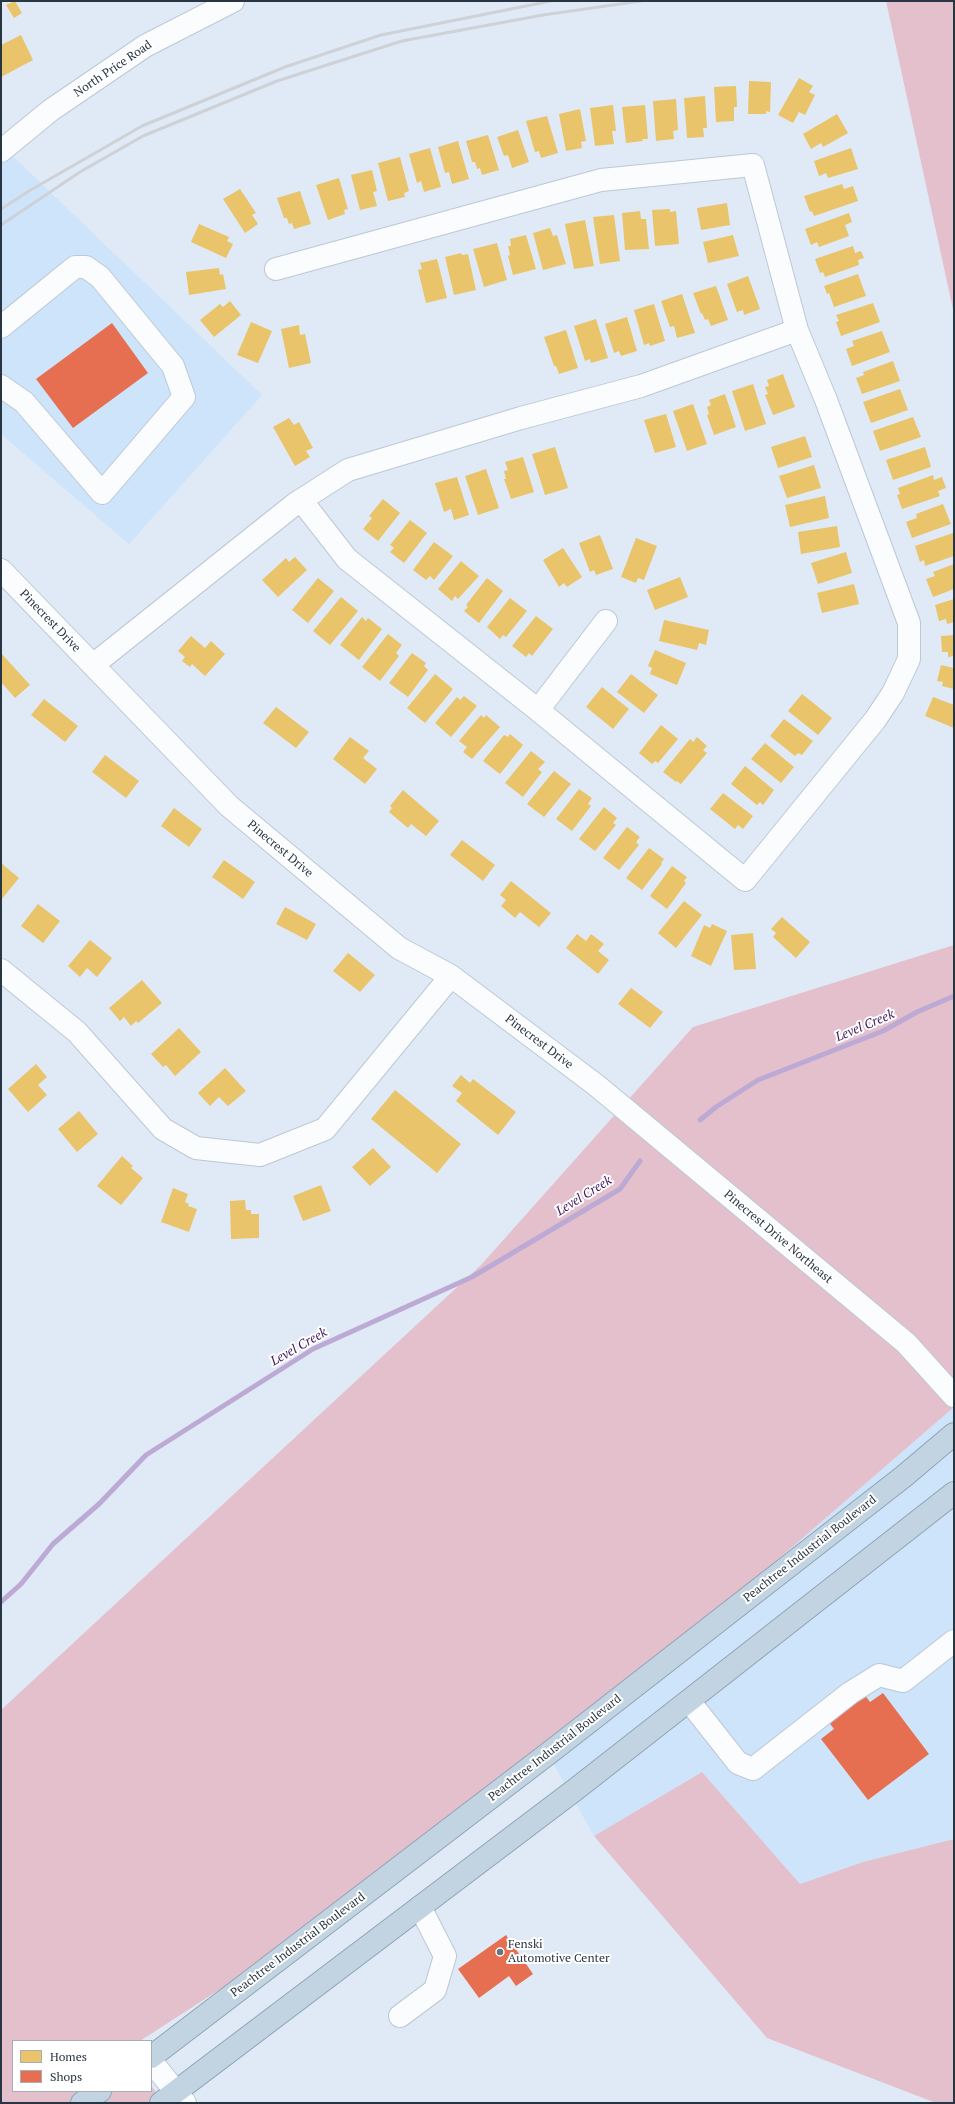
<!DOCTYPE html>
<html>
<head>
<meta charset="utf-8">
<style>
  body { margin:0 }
  #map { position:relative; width:955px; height:2104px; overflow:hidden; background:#dfeaf6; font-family:"PT Serif",serif }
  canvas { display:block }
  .frame { position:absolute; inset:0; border:2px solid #283542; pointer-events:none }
  .legend { position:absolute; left:12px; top:2040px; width:140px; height:52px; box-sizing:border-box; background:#fff; border:1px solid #a9aeb3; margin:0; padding:5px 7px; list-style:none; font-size:12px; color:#283542 }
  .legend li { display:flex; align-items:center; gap:8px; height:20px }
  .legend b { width:20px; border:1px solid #a9aeb3 }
</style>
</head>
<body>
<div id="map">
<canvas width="955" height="2104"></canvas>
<div class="frame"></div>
<ul class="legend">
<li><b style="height:11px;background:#e9c46a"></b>Homes</li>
<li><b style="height:11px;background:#e76f51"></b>Shops</li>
</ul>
</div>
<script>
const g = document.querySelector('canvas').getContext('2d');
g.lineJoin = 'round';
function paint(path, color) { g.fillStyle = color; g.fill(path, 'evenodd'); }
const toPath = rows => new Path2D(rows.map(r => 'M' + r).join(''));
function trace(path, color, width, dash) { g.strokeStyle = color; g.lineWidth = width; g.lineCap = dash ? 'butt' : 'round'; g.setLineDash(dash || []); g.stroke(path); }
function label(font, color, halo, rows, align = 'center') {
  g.font = font + ' "PT Serif",serif'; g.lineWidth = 4; g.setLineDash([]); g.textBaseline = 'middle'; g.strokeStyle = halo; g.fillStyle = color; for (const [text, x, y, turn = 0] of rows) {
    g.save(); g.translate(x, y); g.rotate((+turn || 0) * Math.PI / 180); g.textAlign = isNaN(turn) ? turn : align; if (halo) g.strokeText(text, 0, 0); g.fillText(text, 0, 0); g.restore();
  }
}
const built = toPath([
  [1,145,262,395,129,544,1,434],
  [954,1407,954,1839,863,1862,800,1884,702,1772,594,1836,545,1749,746,1587]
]);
const forest = toPath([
  [886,1,954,1,954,314],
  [954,945,954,1407,746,1587,381,1885,140,2041,13,2041,13,2091,151,2091,151,2086,166,2103,1,2103,1,1710,481,1265,693,1027],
  [702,1772,800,1884,863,1862,954,1839,954,2103,936,2103,767,2038,594,1836]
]);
const homes = toPath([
  [15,1,22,13,14,18,6,5],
  [21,35,33,60,1,77,1,45],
  [799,78,813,86,809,92,815,95,805,115,799,112,793,123,778,115],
  [749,81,771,82,770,112,766,111,766,114,748,114],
  [736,86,737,107,734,107,734,121,716,122,714,87],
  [705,96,707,128,703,128,704,137,687,138,684,98],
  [676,99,678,130,673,131,674,139,656,141,653,101],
  [613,105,616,131,612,131,614,144,595,146,590,108],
  [645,105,648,139,642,139,643,141,626,143,622,107],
  [580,109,586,141,581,142,582,148,566,151,559,114],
  [837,114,848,133,823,147,821,143,811,149,803,134],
  [547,116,558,153,541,158,539,151,535,152,526,121],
  [518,130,529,162,512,168,508,155,504,156,497,137],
  [488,135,499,170,482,175,480,168,477,169,475,162,472,162,466,141],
  [458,141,469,179,452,184,449,172,445,173,438,147],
  [430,148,441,187,424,192,421,181,417,183,409,154],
  [851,148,858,169,828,178,826,173,819,176,814,161],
  [400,157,409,191,404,193,405,197,388,201,378,163],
  [372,170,377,191,373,192,377,206,360,210,351,175],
  [339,178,348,209,344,210,345,214,328,220,316,185],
  [842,184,844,189,853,186,858,201,814,216,812,211,810,212,804,196],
  [240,189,256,213,252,215,258,224,245,233,223,199],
  [300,191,311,224,294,229,292,223,289,224,287,218,284,218,277,198],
  [727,203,730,225,701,230,697,208],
  [670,209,670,212,676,211,679,244,655,246,652,210],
  [640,211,641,219,646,219,649,249,625,250,622,213],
  [849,213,852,222,845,225,849,236,819,247,817,242,811,245,805,229],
  [614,215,620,261,600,264,593,217],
  [585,220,594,266,574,269,565,224],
  [199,224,229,237,227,241,233,244,226,258,191,242],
  [550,228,553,236,557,235,566,264,543,270,533,233],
  [526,235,536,269,513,275,508,256,510,255,508,246,511,246,510,239],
  [733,235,739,256,708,263,703,242],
  [497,243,507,280,484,287,473,249],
  [853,246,855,253,861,251,864,258,858,260,859,265,825,277,823,272,820,273,815,259],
  [461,253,462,255,468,254,476,290,454,295,445,257],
  [437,259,447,298,426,303,418,270,422,269,420,263],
  [219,268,220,275,223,274,226,289,189,295,186,272],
  [858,274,866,296,834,307,829,293,827,294,824,286],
  [748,276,760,309,744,315,743,310,737,312,727,284],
  [716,286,728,320,711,326,708,319,705,320,702,313,701,314,693,293],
  [682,294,695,333,677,338,674,326,670,327,661,301],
  [230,301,241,315,214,337,200,320,220,304,223,307],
  [873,303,880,322,841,336,836,322,839,321,836,315],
  [654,304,665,341,650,346,649,343,644,345,634,310],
  [627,317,637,351,621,356,619,351,614,353,605,324],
  [596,319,608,358,591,363,590,359,585,361,574,326],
  [251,322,272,331,258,363,237,355],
  [299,325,300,335,305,334,311,363,289,368,281,329],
  [566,330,578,368,559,374,556,366,554,366,544,337],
  [882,331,890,352,852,366,846,349,854,346,852,341],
  [893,361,900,381,862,394,856,378,864,375,863,372],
  [783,374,795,407,773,415,765,395,768,394,765,387,769,386,767,380],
  [753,384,766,424,745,431,732,391],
  [900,389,908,410,871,423,863,402],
  [725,394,736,427,714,435,707,415,709,414,707,407,711,405,709,400],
  [693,404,707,444,687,451,673,411],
  [666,414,676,447,655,453,644,420],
  [913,417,921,437,880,451,873,431],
  [289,418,294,425,299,422,313,448,306,451,310,457,295,466,273,427],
  [805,436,812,457,778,468,771,447],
  [555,447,568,488,545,495,532,454],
  [925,447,931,467,893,480,886,460],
  [523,457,534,492,511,499,504,479,506,479,504,471,508,470,505,462],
  [814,465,821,488,787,498,779,476],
  [486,469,499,508,478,515,465,476],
  [933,475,934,480,942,477,946,488,938,491,940,496,902,509,897,495,900,494,898,488],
  [457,477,469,515,454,520,451,509,444,512,435,483],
  [825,496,829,518,790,527,785,505],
  [383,499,400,513,378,541,363,529,372,518,369,516],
  [943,504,951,524,912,538,906,522,917,518,916,514],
  [410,520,427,533,404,563,390,552,394,548,390,545],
  [837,526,840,547,801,554,798,532],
  [953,533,954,556,925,566,924,560,920,562,915,546],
  [600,535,613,569,596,575,594,570,590,572,579,543],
  [636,538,657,546,644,580,638,578,636,583,621,577],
  [434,542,453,556,434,580,430,576,426,580,413,570],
  [563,548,582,577,567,587,564,583,559,587,543,560],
  [846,552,852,573,818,584,811,563],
  [295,557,307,570,278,597,262,580,286,558,289,562],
  [461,561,479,576,458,599,455,596,452,601,438,589],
  [954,564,954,589,933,597,926,579,935,576,933,572],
  [680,577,688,597,655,610,647,590],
  [318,578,334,591,308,623,292,610],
  [487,578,503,591,479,623,464,611,468,607,466,605],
  [854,584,859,604,822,613,817,593],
  [341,597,358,611,330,645,313,631],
  [510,598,527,611,506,637,503,635,500,639,487,627],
  [954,599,954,622,947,624,946,619,939,621,935,605],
  [536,616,553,629,532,656,529,653,526,657,512,646],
  [362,617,366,621,368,618,382,629,359,660,340,645],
  [664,620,709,630,706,645,699,643,697,650,659,641],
  [388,634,402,645,396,653,399,656,380,681,362,667],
  [954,635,954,656,948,657,948,652,942,652,941,636],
  [191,636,205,648,211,641,225,654,205,676,192,664,190,667,182,661,185,657,178,651],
  [655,650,686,663,677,685,650,674,652,668,648,666],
  [1,653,30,685,15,698,1,682],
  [412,653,426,663,424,666,428,670,408,697,389,683],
  [941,665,954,668,954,689,942,686,943,682,937,681],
  [435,674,453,689,425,723,407,708],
  [631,674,658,695,644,713,617,692],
  [602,687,629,709,613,729,586,707],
  [802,694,832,718,818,735,788,711],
  [464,696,477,706,451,737,435,723,457,697,460,700],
  [933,697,954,705,954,728,925,716],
  [44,699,78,726,65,742,31,715],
  [276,707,309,732,296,748,263,723],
  [481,715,484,718,486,715,500,727,472,759,463,752,467,747,459,741],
  [784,719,813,741,802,755,798,753,795,756,770,736],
  [661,725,678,739,658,763,655,761,652,764,639,753],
  [510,734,523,745,500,774,483,761,504,735,508,737],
  [350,737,369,751,363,758,377,769,365,784,333,759],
  [697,737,707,746,703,750,707,753,681,784,677,781,676,782,663,772,690,739,693,742],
  [765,743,794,767,781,783,751,759],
  [531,751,545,762,538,769,542,772,523,797,505,783],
  [105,755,139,781,126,798,92,772],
  [745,766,774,790,763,805,760,802,757,805,731,784],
  [554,771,571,784,544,817,527,804],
  [579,789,592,798,588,804,591,806,572,831,556,819],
  [403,790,439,821,426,836,411,824,408,828,389,812,392,808,390,806],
  [723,793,753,816,743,829,738,825,735,829,710,809],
  [604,807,617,818,613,823,616,825,595,851,579,839],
  [174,808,202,829,189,847,161,826],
  [627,827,640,837,636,842,639,845,619,870,603,858],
  [462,840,495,865,483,881,450,855],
  [649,848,664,859,661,863,662,864,642,890,626,878],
  [224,860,255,882,243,899,212,877],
  [1,863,19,878,1,900],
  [672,866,687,877,684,881,686,883,667,909,650,896],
  [511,881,551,913,539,927,520,912,515,918,501,906,506,900,500,895],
  [684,901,702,915,676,948,658,933],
  [38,904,60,921,43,943,21,926],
  [285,907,316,924,307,940,276,924],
  [782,917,810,942,796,958,773,937,776,933,771,929],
  [712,924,727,931,711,966,691,956,704,925,710,928],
  [753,933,756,969,734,970,731,935],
  [577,934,586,941,591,934,604,944,598,951,609,960,598,974,566,948],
  [90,940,112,958,97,977,87,968,80,977,68,966],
  [348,953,375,975,360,992,333,971],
  [142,980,162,1003,138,1023,136,1021,131,1026,124,1017,120,1021,109,1008],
  [631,988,663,1012,650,1028,618,1004],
  [179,1028,201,1052,175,1076,166,1065,163,1067,151,1054],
  [36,1064,47,1077,38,1085,47,1095,28,1112,8,1089],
  [225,1068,246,1091,228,1106,219,1097,210,1106,198,1093],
  [461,1075,470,1083,473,1079,516,1112,498,1135,456,1101,462,1093,452,1086],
  [395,1090,461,1144,437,1173,371,1119],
  [79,1111,98,1134,77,1152,58,1129],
  [373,1148,391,1167,370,1186,352,1167],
  [122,1156,133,1166,131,1168,143,1178,121,1205,97,1186],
  [321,1185,331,1211,303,1221,293,1196],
  [173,1188,188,1194,185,1202,189,1204,188,1206,197,1209,189,1232,161,1222],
  [245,1200,246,1210,251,1210,251,1214,259,1214,259,1238,231,1239,230,1201]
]);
const shops = toPath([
  [112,323,148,373,73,428,36,379],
  [883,1693,929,1754,868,1800,821,1739,834,1729,828,1721,864,1694,870,1702],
  [506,1935,533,1974,516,1986,509,1976,479,1998,458,1969]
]);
const stream = toPath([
  [700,1120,716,1107,758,1080,883,1031,917,1012,954,996],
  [1,1602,21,1584,53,1544,99,1504,146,1455,313,1349,472,1277,620,1189,640,1161]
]);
const minor = toPath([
  [1,151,51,110,145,46,233,1],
  [276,269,601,180,753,165,797,330,826,400,909,623,909,659,893,693,875,720,745,880,538,710,347,559,301,500],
  [1,327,75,267,86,267,100,277,173,366,184,397,102,493,24,402,1,386],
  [1,570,229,806,399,948,451,976,596,1085,906,1343,954,1396],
  [93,665,295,504,348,470,521,418,641,386,797,330],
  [538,710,606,621],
  [1,970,77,1032,163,1129,196,1148,260,1155,325,1129,451,976],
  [689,1701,738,1763,753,1769,850,1693,879,1675,903,1681,954,1641],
  [400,2016,435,1990,445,1956,420,1907],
  [151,2061,185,2103]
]);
const highway = toPath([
  [151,2057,549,1753,903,1477,954,1434],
  [82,2103,100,2091],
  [161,2103,576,1789,954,1493]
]);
const rail = toPath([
  [1,209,29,191,142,126,285,67,381,35,551,1],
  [1,225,80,172,143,136,277,81,402,41,543,15,641,1]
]);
const markers = [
  [500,1952,4,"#687481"]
];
const streetNames = [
  ["North Price Road",113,69,-34],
  ["Pinecrest Drive",50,621,46],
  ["Pinecrest Drive",280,849,40],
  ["Pinecrest Drive",539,1042,37],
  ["Pinecrest Drive Northeast",778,1237,40],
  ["Peachtree Industrial Boulevard",810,1549,-38],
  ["Peachtree Industrial Boulevard",555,1748,-38],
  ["Peachtree Industrial Boulevard",298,1945,-37]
];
const poiNames = [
  ["Fenski",508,1945],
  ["Automotive Center",508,1959]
];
const waterNames = [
  ["Level Creek",865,1026,-23],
  ["Level Creek",584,1196,-32],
  ["Level Creek",299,1347,-30]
];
paint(built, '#cee4fb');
paint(forest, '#e3c0cc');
paint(homes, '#e9c46a');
paint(shops, '#e76f51');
trace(stream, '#bcaad5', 5);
trace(minor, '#bdc8d4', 24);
trace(highway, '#8ea4b6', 24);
trace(minor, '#fafcfe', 22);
trace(highway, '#c2d3e1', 22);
trace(rail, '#ced1d6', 3);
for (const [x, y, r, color] of markers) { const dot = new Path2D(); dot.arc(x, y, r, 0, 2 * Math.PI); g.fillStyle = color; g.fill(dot); trace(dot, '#fff', 1.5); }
label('12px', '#283542', '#fff', streetNames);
label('12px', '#283542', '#fff', poiNames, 'left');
label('italic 13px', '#441a5f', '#fff', waterNames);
</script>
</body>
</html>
